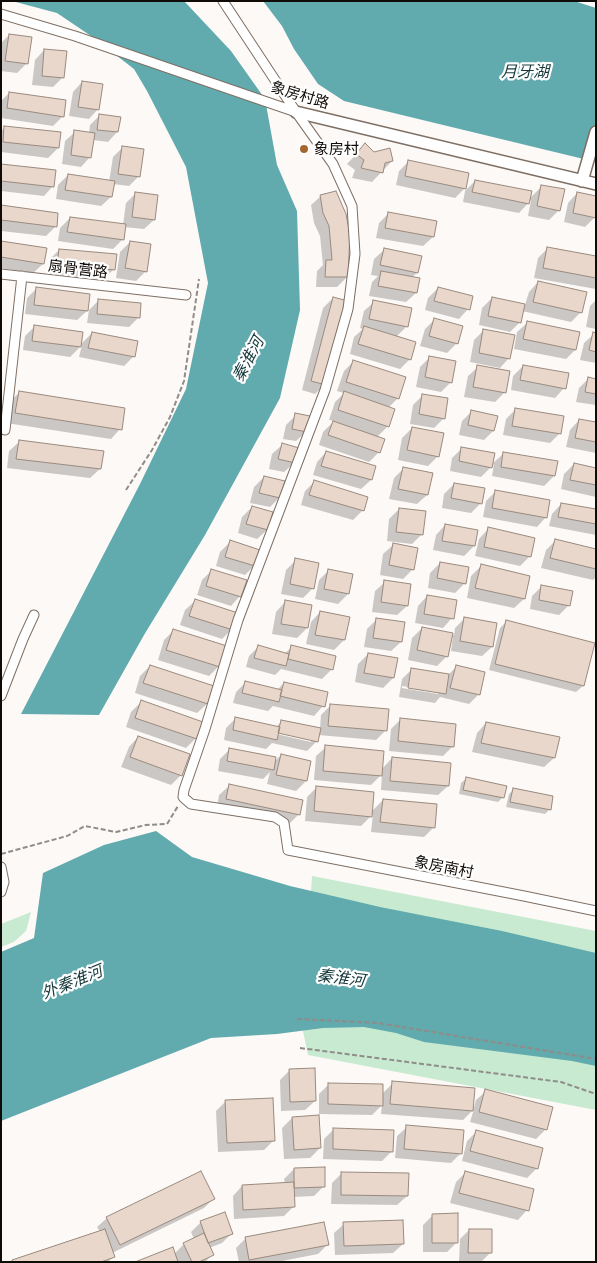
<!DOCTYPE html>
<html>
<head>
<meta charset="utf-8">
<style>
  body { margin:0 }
  #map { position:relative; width:597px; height:1263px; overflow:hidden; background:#fdf9f7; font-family:"Exo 2",sans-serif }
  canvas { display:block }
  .frame { position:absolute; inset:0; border:2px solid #110b07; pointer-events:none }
</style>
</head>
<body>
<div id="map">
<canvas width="597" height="1263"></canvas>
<div class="frame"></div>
</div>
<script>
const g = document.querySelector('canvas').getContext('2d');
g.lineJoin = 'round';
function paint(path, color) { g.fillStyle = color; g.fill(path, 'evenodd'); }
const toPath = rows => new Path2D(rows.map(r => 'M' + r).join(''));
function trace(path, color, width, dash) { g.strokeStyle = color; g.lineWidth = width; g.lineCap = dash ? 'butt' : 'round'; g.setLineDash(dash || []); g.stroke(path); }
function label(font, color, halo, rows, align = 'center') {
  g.font = font + ' "Exo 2","Noto Sans SC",sans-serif'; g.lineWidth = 4.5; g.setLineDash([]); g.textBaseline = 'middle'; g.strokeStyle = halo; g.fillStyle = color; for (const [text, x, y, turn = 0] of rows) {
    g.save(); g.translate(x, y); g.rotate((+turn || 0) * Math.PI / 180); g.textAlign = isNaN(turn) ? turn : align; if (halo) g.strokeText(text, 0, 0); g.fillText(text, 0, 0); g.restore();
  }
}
const green = toPath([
  [312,876,596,931,596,1110,308,1055,303,1031],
  [31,912,26,931,14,942,1,947,1,924]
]);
const water = toPath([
  [12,1,184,1,231,51,265,99,277,165,297,211,300,310,280,398,205,535,144,635,99,715,21,714,140,484,186,389,208,283,186,167,147,91,134,69,94,38,57,13],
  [263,1,574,1,596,8,596,162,344,101,318,84,294,49,282,26],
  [156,831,192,857,290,886,380,907,502,931,596,953,596,1066,572,1061,424,1042,396,1033,364,1027,323,1028,277,1034,211,1038,1,1121,1,952,34,938,43,873,104,845]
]);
const shadow = toPath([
  [9,35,27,63,17,73,1,71,1,43],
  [44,50,63,77,53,87,32,85,35,60],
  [82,82,98,109,89,119,69,116,73,92],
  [9,93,63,116,53,126,1,118,1,101],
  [100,115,117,132,108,142,93,140,90,157,81,167,62,164,65,141,75,132,89,134,90,125],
  [5,127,58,148,48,158,1,152,1,131],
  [365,145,374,153,392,161,372,182,352,178,355,170,347,164],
  [123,147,138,177,129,186,113,184,111,197,101,206,56,199,58,185,68,175,109,182,113,157],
  [409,161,465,188,455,198,396,185,399,171],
  [1,165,53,186,44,196,1,191],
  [475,181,529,199,542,186,559,210,549,220,528,216,531,200,519,213,463,202,465,191],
  [136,193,154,220,144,229,124,227,123,239,113,249,58,241,60,228,70,218,123,225,126,203],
  [577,193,595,217,585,227,564,222,568,203],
  [321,196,347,277,337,287,316,287,317,271,323,265,320,236,314,223,311,205],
  [1,206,55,227,46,236,1,231],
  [389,213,436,222,433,237,423,246,376,238,379,223],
  [1,242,43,264,33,273,1,268],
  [130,242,146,271,136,281,116,278,120,252],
  [548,248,596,257,596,289,534,278,538,258],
  [59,250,114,269,104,279,48,274,49,260],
  [384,250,417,273,411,278,416,293,406,302,369,296,372,282,378,276,371,275,374,259],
  [538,282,581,312,571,322,522,311,520,322,510,332,479,325,482,308,492,298,525,305,529,292],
  [37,288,87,311,77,320,25,314,27,298],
  [438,288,468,309,459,319,425,310,428,298],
  [333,298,325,384,315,394,302,390,323,308],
  [99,300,138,318,129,327,87,323,89,310],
  [596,300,596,329,586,327,590,306],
  [374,302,407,326,396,337,410,359,400,369,350,354,354,337,363,329,360,328,364,311],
  [434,320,457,343,447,353,420,346,425,329],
  [527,323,575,350,566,359,514,349,517,332],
  [35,326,80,345,92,333,134,356,124,366,79,357,82,345,70,357,23,350,25,336],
  [484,330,509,358,500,368,470,362,474,340],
  [594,334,596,334,596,363,580,360,584,343],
  [430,357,451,382,441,392,416,387,420,367],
  [354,361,398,398,388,408,388,426,377,437,379,452,369,462,319,445,323,432,334,421,329,420,335,402,344,393,337,391,344,371],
  [523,366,564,388,555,398,511,390,513,376],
  [478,367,508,372,504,393,495,402,464,397,468,376],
  [588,379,596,380,596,405,576,402,579,388],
  [19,393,120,429,111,439,6,423,9,402],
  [423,395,444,418,434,428,410,424,413,405],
  [516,409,560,433,550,443,503,435,506,419],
  [471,412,493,431,484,440,459,435,462,421],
  [296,415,306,432,296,441,283,439,286,425],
  [579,420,596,423,596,453,566,447,570,430],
  [412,428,438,456,428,466,398,460,402,438],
  [19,442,100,469,90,478,7,468,9,451],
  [282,445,294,463,284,472,269,469,272,454],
  [462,448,491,465,504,453,554,476,544,486,492,476,494,464,481,477,450,471,452,458],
  [326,452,375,467,371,480,361,489,313,475,317,462],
  [574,464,596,469,596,497,561,489,564,474],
  [404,468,427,495,417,504,389,499,394,478],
  [264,477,279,498,270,507,250,503,254,487],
  [314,482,366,497,362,511,353,520,301,505,305,491],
  [454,484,481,503,471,513,442,508,444,494],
  [495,492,546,517,537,527,483,517,486,501],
  [561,504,596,511,596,535,549,526,552,514],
  [252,507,267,530,257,539,238,533,242,517],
  [399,509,422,534,412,544,387,541,389,519],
  [445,525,474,546,464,556,433,550,436,535],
  [488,529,530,556,520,566,475,556,479,539],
  [555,541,596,550,596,577,593,580,541,568,546,550],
  [230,542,254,566,245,575,216,566,220,552],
  [393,545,413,569,403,579,380,575,383,554],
  [296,560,313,588,303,598,281,594,286,570],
  [440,563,465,583,455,593,428,588,430,573],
  [481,566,524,599,514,608,467,598,471,576],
  [212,570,240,596,231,606,197,595,202,580],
  [328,571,352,575,348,594,338,604,315,599,319,580],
  [385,582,407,606,397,615,372,612,375,591],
  [542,586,569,605,559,615,530,609,532,596],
  [427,596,452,618,443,628,415,623,418,606],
  [195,601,232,629,222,639,180,625,185,610],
  [285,602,311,606,307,628,297,638,272,634,276,612],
  [320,612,348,618,344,640,334,650,306,644,311,622],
  [465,618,492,647,482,656,451,651,453,637,451,636,447,656,437,666,408,660,412,638,422,628,454,635,455,628],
  [377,619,401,642,391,651,364,647,367,629],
  [507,621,583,686,576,692,489,670,500,628],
  [173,631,219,666,209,676,158,660,164,640],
  [258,647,284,654,292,647,332,669,322,679,281,669,275,675,246,667,249,656],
  [368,654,396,659,393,678,383,688,355,682,358,664],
  [150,666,207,704,197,713,135,693,140,676],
  [456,667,479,694,469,704,440,697,435,703,399,697,402,679,412,669,448,675],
  [402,686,438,691,438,694,402,688],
  [246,682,277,690,284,683,323,706,314,716,273,706,268,711,233,703,236,692],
  [141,702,196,738,186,748,126,727,131,712],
  [331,705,385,731,376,740,318,735,317,741,307,751,272,743,266,749,224,740,226,728,236,718,276,727,282,721,320,729,321,715],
  [273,731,311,739,311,742,272,733],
  [400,720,453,746,443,756,389,751,391,729],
  [486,723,554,758,544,767,472,752,477,733],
  [138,737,181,775,171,785,121,767,129,747],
  [326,747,381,770,392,758,448,786,438,795,381,790,382,774,371,785,314,780,316,756],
  [229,750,274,762,281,755,310,762,306,781,296,791,267,784,270,772,263,779,218,771,220,759],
  [466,779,503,797,498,802,459,794,461,783],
  [229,786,299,814,289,824,217,808,219,795],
  [316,788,371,812,383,800,434,827,424,837,371,832,373,814,361,826,305,821,307,797],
  [514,789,549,810,545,814,506,807,509,794],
  [290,1070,315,1101,305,1110,281,1111,280,1080],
  [393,1083,474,1108,476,1100,486,1091,546,1129,536,1139,470,1122,474,1109,463,1120,381,1114,382,1105,372,1115,319,1114,319,1094,329,1084,382,1094],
  [226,1101,274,1140,264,1150,218,1152,216,1111],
  [318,1117,320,1148,310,1158,284,1159,282,1128,292,1118],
  [407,1127,461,1153,451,1163,395,1158,397,1136],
  [334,1129,392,1151,382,1161,323,1159,324,1139],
  [476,1132,537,1168,527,1178,462,1161,467,1141],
  [294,1169,324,1186,314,1196,293,1197,294,1206,284,1216,234,1219,233,1196,242,1186,285,1184,284,1179],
  [465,1173,527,1210,518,1220,450,1203,456,1182],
  [341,1174,407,1196,397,1205,331,1204,332,1183],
  [213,1199,204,1208,112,1253,113,1257,108,1262,12,1262,100,1232,97,1227,107,1218],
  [433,1215,457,1242,447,1252,423,1252,423,1225],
  [201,1222,232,1233,222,1243,209,1248,212,1255,205,1262,138,1262,174,1254,184,1244,194,1239,191,1232],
  [344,1224,403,1244,393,1253,335,1255,334,1233],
  [469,1230,490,1253,481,1262,459,1262,460,1239],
  [246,1238,327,1245,318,1254,277,1262,239,1262,236,1248]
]);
const building = toPath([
  [9,34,32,37,28,64,5,61,9,34],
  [44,49,67,51,64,78,42,76,44,49],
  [82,81,103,84,99,110,78,107,82,81],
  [9,92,66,100,64,117,7,108,9,92],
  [99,114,121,117,118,132,97,130,99,114],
  [4,126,61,132,59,148,3,142,4,126],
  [74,130,95,133,91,158,71,155,74,130],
  [365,143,374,152,390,148,393,161,385,163,383,173,361,168,364,160,356,154,365,143],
  [122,146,144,149,140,177,118,174,122,146],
  [408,160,469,173,466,189,405,176,408,160],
  [1,164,56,170,54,187,1,181,1,164],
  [68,174,115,181,112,197,65,190,68,174],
  [475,180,532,191,529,204,472,192,475,180],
  [541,185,565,189,560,211,537,206,541,185],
  [336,191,346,214,350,234,348,277,325,277,326,260,332,260,329,226,323,213,320,195,336,191],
  [135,192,158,195,155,220,132,217,135,192],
  [577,192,596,196,596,218,573,213,577,192],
  [1,205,58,213,57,227,1,220,1,205],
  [388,212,437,221,434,237,385,228,388,212],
  [70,217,126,224,124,240,67,232,70,217],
  [1,241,47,248,44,264,1,257,1,241],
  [130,241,151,244,147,272,125,268,130,241],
  [547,247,596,256,596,278,543,268,547,247],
  [384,248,422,256,418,273,380,265,384,248],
  [59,249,117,254,115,270,57,264,59,249],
  [381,271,420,278,417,293,378,286,381,271],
  [538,281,587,292,582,313,533,302,538,281],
  [36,287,90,294,88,311,34,305,36,287],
  [438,287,473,296,470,310,434,301,438,287],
  [333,297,348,301,326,385,311,381,333,297],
  [492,297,525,304,521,323,488,316,492,297],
  [98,299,141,303,140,318,97,314,98,299],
  [373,300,412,308,408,327,369,319,373,300],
  [434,318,463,326,458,344,429,336,434,318],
  [527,321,580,332,576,350,523,339,527,321],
  [34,325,83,332,81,347,32,341,34,325],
  [364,326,416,342,411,360,358,344,364,326],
  [483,329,515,335,510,359,479,353,483,329],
  [92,332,138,341,135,357,88,348,92,332],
  [593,332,596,333,596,352,589,350,593,332],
  [429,356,456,361,452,383,425,377,429,356],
  [353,360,406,377,399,399,346,382,353,360],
  [477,365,510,371,506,393,473,387,477,365],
  [523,365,569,373,566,389,520,380,523,365],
  [588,377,596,379,596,394,585,392,588,377],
  [19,391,125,408,122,430,15,413,19,391],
  [344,391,395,409,389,427,338,410,344,391],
  [422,394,448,398,445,419,419,414,422,394],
  [515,408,564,416,561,434,512,426,515,408],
  [471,410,498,416,494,431,468,425,471,410],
  [295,413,310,416,307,432,292,429,295,413],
  [579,419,596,422,596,442,575,438,579,419],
  [333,421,385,439,380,453,328,435,333,421],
  [412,427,444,433,439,457,407,450,412,427],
  [19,440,104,451,101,469,16,459,19,440],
  [282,443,299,448,295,463,278,459,282,443],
  [461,447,495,453,492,468,459,461,461,447],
  [326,451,376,466,372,480,321,466,326,451],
  [503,452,558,461,555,476,501,467,503,452],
  [574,463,596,468,596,485,570,480,574,463],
  [403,467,433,473,428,495,398,489,403,467],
  [264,476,285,481,280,498,259,493,264,476],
  [314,480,368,497,364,511,309,495,314,480],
  [454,483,485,488,482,504,451,498,454,483],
  [495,490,550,500,547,518,492,508,495,490],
  [561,503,596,509,596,524,558,517,561,503],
  [252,506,273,512,268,530,246,524,252,506],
  [399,508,426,511,423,535,396,532,399,508],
  [445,524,478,530,475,546,442,541,445,524],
  [488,527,535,538,531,557,484,547,488,527],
  [555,539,596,549,596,569,550,558,555,539],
  [230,540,260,550,255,566,225,557,230,540],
  [393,543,418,548,414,570,389,565,393,543],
  [295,558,319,563,314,589,290,584,295,558],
  [440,562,469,567,466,584,437,578,440,562],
  [481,564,530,576,525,599,475,588,481,564],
  [211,569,247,580,241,597,206,586,211,569],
  [328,569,353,574,349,594,324,589,328,569],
  [384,580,411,584,408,606,381,602,384,580],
  [541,585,573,591,570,606,539,600,541,585],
  [427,595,457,600,454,619,424,614,427,595],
  [195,599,238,613,233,630,189,616,195,599],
  [285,600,312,605,308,628,281,624,285,600],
  [320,611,350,617,345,640,315,635,320,611],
  [464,617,497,623,493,647,460,641,464,617],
  [376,618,405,622,402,642,373,638,376,618],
  [506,620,595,643,584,686,495,664,506,620],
  [422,627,453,633,448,657,417,650,422,627],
  [173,629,227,646,220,667,166,650,173,629],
  [258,645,289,654,286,666,254,658,258,645],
  [291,645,336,656,333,670,288,659,291,645],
  [368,653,398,658,394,678,364,673,368,653],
  [150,665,214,686,208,704,143,683,150,665],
  [456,665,485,672,480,695,450,688,456,665],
  [411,668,449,674,446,694,408,688,411,668],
  [245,681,282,690,279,702,242,693,245,681],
  [284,682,328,692,325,707,280,696,284,682],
  [141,700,203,722,197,739,135,718,141,700],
  [330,704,389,709,387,731,328,726,330,704],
  [235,717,280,727,277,740,233,730,235,717],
  [400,718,456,724,454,747,398,741,400,718],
  [281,720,321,728,318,742,278,733,281,720],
  [486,722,560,737,555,758,481,743,486,722],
  [138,736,190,754,182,776,130,757,138,736],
  [325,745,384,751,382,776,323,771,325,745],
  [229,748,276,757,274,770,227,761,229,748],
  [281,754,311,761,307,781,276,775,281,754],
  [392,757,451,763,449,786,390,781,392,757],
  [466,777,507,786,504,798,463,790,466,777],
  [229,784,303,800,300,815,226,799,229,784],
  [316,786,374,792,372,817,314,811,316,786],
  [513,788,553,796,551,810,510,802,513,788],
  [383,799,437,804,435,828,380,822,383,799],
  [315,1068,316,1101,290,1102,289,1069,315,1068],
  [392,1081,475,1088,473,1111,390,1104,392,1081],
  [328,1083,383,1084,383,1106,328,1104,328,1083],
  [485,1089,553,1107,547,1130,479,1112,485,1089],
  [273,1098,275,1141,227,1143,225,1100,273,1098],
  [319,1115,321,1148,294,1150,292,1117,319,1115],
  [406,1125,464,1130,462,1154,404,1149,406,1125],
  [333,1128,394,1130,393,1152,333,1149,333,1128],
  [476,1130,543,1148,538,1169,470,1151,476,1130],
  [325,1167,325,1187,294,1188,294,1168,325,1167],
  [201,1171,215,1199,120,1245,106,1217,201,1171],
  [465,1171,534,1189,529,1211,459,1193,465,1171],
  [341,1172,409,1173,408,1196,341,1195,341,1172],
  [294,1182,295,1207,243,1210,242,1185,294,1182],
  [225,1212,233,1234,208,1243,200,1221,225,1212],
  [458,1213,458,1243,432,1243,432,1214,458,1213],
  [403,1220,404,1244,344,1246,343,1222,403,1220],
  [324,1222,329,1245,249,1260,245,1237,324,1222],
  [105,1229,115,1257,101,1262,12,1262,12,1260,105,1229],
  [469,1229,492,1229,492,1253,468,1253,469,1229],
  [204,1233,214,1255,199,1262,192,1262,183,1243,204,1233],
  [173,1247,178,1262,135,1262,173,1247]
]);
const path = toPath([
  [126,490,152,450,170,417,184,381,199,279],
  [1,854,67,836,85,826,116,832,146,825,167,824,178,806],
  [297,1019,378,1023,596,1059],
  [300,1048,561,1082,596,1094]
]);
const minor = toPath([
  [223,1,296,112,333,164,352,206,355,254,348,309,325,390,238,620,205,729,184,790,183,797,191,804,275,817,284,823,288,850,524,896,596,911],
  [1,14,75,36,296,112],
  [1,274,186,295],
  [5,430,22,276],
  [1,696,23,639,34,615],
  [1,867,4,882,1,892]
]);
const tertiary = toPath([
  [296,112,596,184],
  [582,181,596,132]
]);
const markers = [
  [304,149,5,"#a6672e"]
];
const streetNames = [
  ["象房村路",300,95,17],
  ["扇骨营路",78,269,7],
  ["象房南村",444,867,11]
];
const poiNames = [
  ["象房村",314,149]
];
const waterNames = [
  ["月牙湖",525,72],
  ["秦淮河",248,359,-62],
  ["秦淮河",341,978,7],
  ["外秦淮河",72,982,-22]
];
paint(green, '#c7ead0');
paint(water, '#61aaae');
paint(shadow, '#0003');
paint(building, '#e8d7ca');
trace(building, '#9a8a7e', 1);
trace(minor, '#7e6f64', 11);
trace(tertiary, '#7e6f64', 14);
trace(path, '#908c89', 2, [5, 2.5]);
trace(minor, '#fff', 9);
trace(tertiary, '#fff', 11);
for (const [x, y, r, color] of markers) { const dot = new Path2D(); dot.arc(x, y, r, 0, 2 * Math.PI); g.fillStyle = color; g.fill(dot); trace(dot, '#fff', 2); }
label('15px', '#110b07', '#fff', streetNames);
label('15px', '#110b07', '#fff', poiNames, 'left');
label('italic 16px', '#14383b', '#fff', waterNames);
</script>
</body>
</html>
